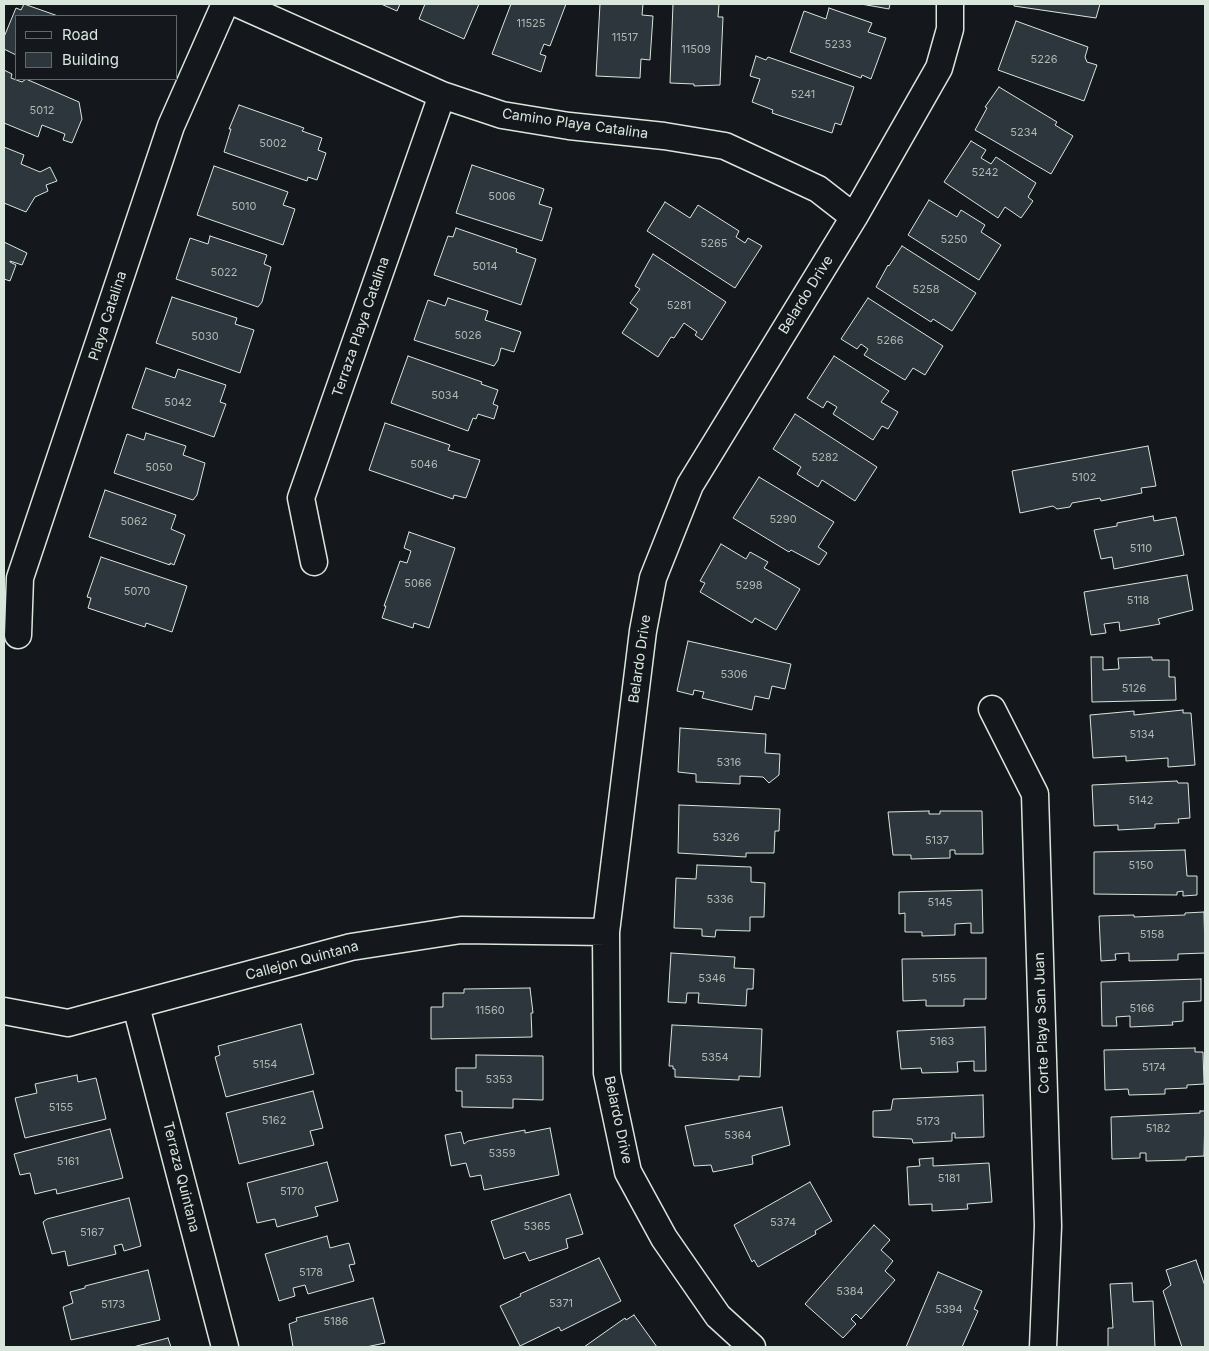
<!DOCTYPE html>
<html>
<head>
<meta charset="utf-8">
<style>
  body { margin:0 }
  #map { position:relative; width:1209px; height:1351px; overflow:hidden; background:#14181c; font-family:Inter,sans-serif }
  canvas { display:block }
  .frame { position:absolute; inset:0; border:5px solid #d8e6dc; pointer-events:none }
  .legend { position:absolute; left:15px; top:15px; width:162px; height:65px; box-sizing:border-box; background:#14181c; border:1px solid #626a69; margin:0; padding:6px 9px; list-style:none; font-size:15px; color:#d8e6dc }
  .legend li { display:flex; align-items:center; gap:10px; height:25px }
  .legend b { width:25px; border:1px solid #626a69 }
</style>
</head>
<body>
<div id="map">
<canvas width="1209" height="1351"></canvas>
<div class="frame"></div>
<ul class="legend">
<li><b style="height:6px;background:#14181c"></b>Road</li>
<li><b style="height:14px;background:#2c363c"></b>Building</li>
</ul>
</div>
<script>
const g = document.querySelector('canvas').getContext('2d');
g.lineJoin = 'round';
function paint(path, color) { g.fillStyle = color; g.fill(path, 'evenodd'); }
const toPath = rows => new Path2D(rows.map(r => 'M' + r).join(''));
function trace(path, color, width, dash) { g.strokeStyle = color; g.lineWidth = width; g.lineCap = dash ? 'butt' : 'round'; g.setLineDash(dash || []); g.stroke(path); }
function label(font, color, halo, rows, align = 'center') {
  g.font = font + ' Inter,sans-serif'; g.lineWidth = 4; g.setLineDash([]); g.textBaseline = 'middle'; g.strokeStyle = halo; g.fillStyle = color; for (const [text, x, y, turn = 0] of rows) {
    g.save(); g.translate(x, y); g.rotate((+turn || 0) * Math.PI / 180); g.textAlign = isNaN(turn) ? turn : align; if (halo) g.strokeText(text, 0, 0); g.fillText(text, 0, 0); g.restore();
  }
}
const building = toPath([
  [24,4,58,16,16,16,16,55,4,49,4,37,16,8,21,10,24,4],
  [381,4,400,4,397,11,381,4],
  [425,4,479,4,464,39,419,19,425,4],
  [511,4,566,4,550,46,544,44,540,54,546,56,541,72,492,54,511,4],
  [600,4,643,4,642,15,653,16,650,60,641,59,640,78,596,76,600,4],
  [673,4,719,4,718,17,723,17,720,85,694,86,694,84,670,83,673,4],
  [861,4,890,4,889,9,861,4],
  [1014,4,1100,4,1096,18,1014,6,1014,4],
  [829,8,872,23,868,32,886,38,871,79,862,75,861,78,790,52,804,11,826,19,829,8],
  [1016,21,1088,47,1085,57,1087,62,1097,65,1084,101,998,70,1016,21],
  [756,56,766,60,768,57,854,87,841,125,835,123,832,133,772,113,773,110,752,102,760,79,750,76,756,56],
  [4,70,12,74,11,78,22,82,26,79,79,102,82,119,72,143,63,140,65,134,42,125,38,137,4,123,4,70],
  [999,87,1057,122,1055,125,1073,136,1051,174,975,130,987,108,985,107,999,87],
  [239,105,304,128,302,131,322,138,318,150,326,153,317,180,308,177,307,181,224,152,231,129,229,129,239,105],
  [971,141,986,150,981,158,991,164,996,157,1036,183,1028,197,1033,201,1021,218,1005,207,998,218,944,182,971,141],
  [4,147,24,155,21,164,40,172,50,167,57,181,46,185,48,191,35,197,26,212,4,203,4,147],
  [472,165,544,189,539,204,552,208,542,241,456,213,472,165],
  [214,166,288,192,283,205,295,209,283,245,197,215,214,166],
  [929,200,957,217,961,210,985,225,981,232,1001,245,979,280,908,235,929,200],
  [665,202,690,218,698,205,739,231,736,237,745,243,748,238,762,246,735,288,647,231,665,202],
  [456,228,517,249,516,252,536,259,521,305,434,275,448,236,453,237,456,228],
  [210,236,267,255,264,264,271,267,262,302,258,307,176,279,190,238,208,244,210,236],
  [4,242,27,253,22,265,10,261,10,262,16,265,10,281,4,279,4,242],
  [902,246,976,293,952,331,933,319,931,322,876,287,888,265,889,266,902,246],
  [653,254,726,302,702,340,695,335,697,332,684,323,674,338,671,337,658,357,622,333,638,309,630,303,640,289,635,286,653,254],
  [172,297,237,318,235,324,254,330,240,373,156,343,172,297],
  [448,298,488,311,485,320,521,332,514,352,501,348,498,360,494,366,414,340,428,300,445,306,448,298],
  [868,298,943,346,925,375,913,368,905,380,864,355,868,349,861,344,857,349,841,339,868,298],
  [408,356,482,382,481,384,498,390,493,404,498,406,494,419,478,414,476,419,473,418,468,431,391,403,408,356],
  [834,356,889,391,881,402,898,412,888,429,882,426,873,440,833,414,837,407,827,401,823,408,807,398,834,356],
  [146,368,175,378,178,369,226,385,220,402,226,404,214,437,132,408,146,368],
  [795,414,877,467,855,501,822,480,818,487,797,474,801,467,773,449,795,414],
  [385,423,450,445,448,450,480,460,466,498,454,495,453,499,369,470,385,423],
  [146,433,186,446,183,455,205,463,197,495,193,500,114,473,127,434,144,440,146,433],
  [1148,446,1156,486,1141,488,1142,493,1101,501,1100,498,1072,503,1070,507,1057,509,1053,506,1020,513,1012,471,1148,446],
  [759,477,834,522,818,547,827,553,819,565,791,550,789,552,733,518,759,477],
  [105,490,176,515,171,529,185,535,174,565,170,563,170,565,89,537,105,490],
  [1153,516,1154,521,1176,517,1184,555,1114,569,1112,557,1101,559,1094,530,1117,526,1117,523,1153,516],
  [409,532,455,548,429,628,414,623,413,628,382,618,386,606,384,606,400,561,407,563,411,551,404,548,409,532],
  [721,544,746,559,750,552,768,562,764,568,800,589,776,630,755,618,752,623,700,592,705,583,700,581,721,544],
  [101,557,187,586,172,632,146,623,145,627,88,608,91,598,87,597,101,557],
  [1187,575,1193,610,1158,619,1160,624,1120,631,1119,622,1104,624,1106,633,1091,635,1084,592,1187,575],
  [688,641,791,664,785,689,772,686,769,699,755,696,752,710,702,698,704,692,694,690,693,695,677,691,688,641],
  [1091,657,1103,657,1103,670,1119,669,1118,658,1152,657,1152,660,1169,660,1169,677,1175,677,1176,700,1092,702,1091,657],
  [1183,710,1183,713,1191,713,1195,765,1168,767,1168,758,1126,761,1126,756,1093,758,1090,715,1134,711,1134,715,1183,710],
  [680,728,766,734,765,753,780,754,779,775,769,783,763,777,740,776,740,784,696,782,696,774,678,772,680,728],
  [1177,781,1178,783,1188,783,1190,818,1178,819,1179,823,1155,824,1155,828,1118,830,1118,825,1094,826,1092,785,1177,781],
  [679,805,780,809,779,831,775,831,774,853,746,853,746,857,678,853,679,805],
  [929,811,929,814,940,814,940,811,982,811,983,854,955,854,955,850,950,850,950,858,911,859,911,855,893,855,888,812,929,811],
  [1185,850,1187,876,1197,876,1197,895,1183,896,1183,891,1177,892,1177,895,1094,894,1094,852,1185,850],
  [697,865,751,867,751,882,765,883,764,917,750,917,750,931,716,930,715,937,702,936,702,929,674,928,676,878,696,879,697,865],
  [982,890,983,933,971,933,971,923,955,924,955,935,922,936,922,932,905,932,905,913,899,914,899,892,982,890],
  [1204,912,1205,953,1178,954,1178,960,1129,961,1129,953,1115,954,1116,960,1101,961,1099,916,1134,915,1134,917,1185,915,1185,913,1204,912],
  [671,953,735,957,734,968,754,969,753,989,747,989,746,1006,698,1003,699,993,687,993,686,1003,668,1002,671,953],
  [986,958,986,999,964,999,964,1006,926,1006,926,1000,903,1001,902,959,986,958],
  [1201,979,1201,1001,1183,1002,1183,1021,1172,1022,1173,1025,1130,1027,1130,1016,1116,1017,1117,1026,1102,1026,1101,982,1201,979],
  [530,988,533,1013,531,1013,532,1037,431,1039,431,1007,443,1007,443,993,464,993,464,989,530,988],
  [301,1024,314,1074,226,1097,215,1057,220,1055,218,1046,301,1024],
  [672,1025,762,1029,760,1077,739,1076,739,1080,675,1077,675,1069,673,1069,673,1066,669,1066,672,1025],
  [985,1027,986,1071,974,1071,974,1061,957,1062,958,1072,922,1073,921,1068,901,1069,897,1031,985,1027],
  [1195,1048,1195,1052,1203,1052,1204,1084,1187,1085,1187,1088,1165,1089,1165,1094,1129,1095,1128,1089,1105,1090,1104,1050,1195,1048],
  [476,1055,543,1056,543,1100,513,1099,513,1108,462,1107,462,1091,456,1091,456,1068,476,1068,476,1055],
  [77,1075,78,1082,96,1078,106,1119,25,1138,15,1098,37,1093,35,1084,77,1075],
  [313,1091,323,1128,310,1131,314,1145,239,1164,226,1113,313,1091],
  [983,1095,984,1137,955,1138,955,1133,952,1133,952,1141,913,1143,912,1139,873,1137,873,1111,891,1110,893,1099,983,1095],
  [782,1107,790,1145,752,1156,753,1164,713,1172,711,1165,694,1166,685,1126,782,1107],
  [1200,1111,1205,1111,1204,1156,1186,1157,1186,1160,1146,1161,1146,1153,1140,1153,1140,1158,1112,1159,1111,1117,1200,1113,1200,1111],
  [550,1128,559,1175,484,1190,481,1175,470,1177,466,1163,451,1166,445,1135,461,1132,464,1144,468,1141,525,1130,525,1133,550,1128],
  [110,1129,123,1178,57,1194,56,1189,35,1194,30,1173,20,1175,14,1154,110,1129],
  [933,1158,933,1166,989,1163,992,1202,967,1204,968,1209,932,1211,932,1204,909,1205,907,1167,920,1166,919,1159,933,1158],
  [327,1162,338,1201,315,1207,318,1216,277,1227,275,1219,257,1223,247,1183,327,1162],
  [810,1182,832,1221,815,1231,816,1234,758,1267,754,1260,752,1262,734,1225,810,1182],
  [570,1194,583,1234,566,1239,568,1248,529,1261,525,1252,504,1259,491,1221,570,1194],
  [129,1198,141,1246,124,1251,122,1244,114,1246,116,1254,68,1266,65,1251,52,1254,43,1222,47,1219,129,1198],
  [874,1225,890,1240,881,1250,893,1261,885,1271,895,1280,861,1319,856,1314,851,1319,856,1324,843,1338,805,1304,874,1225],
  [327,1236,330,1248,349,1243,355,1264,349,1265,354,1281,308,1294,305,1285,293,1288,295,1296,279,1301,265,1254,327,1236],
  [599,1258,621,1301,561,1331,559,1327,520,1346,500,1306,521,1296,520,1294,599,1258],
  [1196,1260,1205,1286,1205,1347,1182,1347,1163,1291,1171,1285,1166,1270,1196,1260],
  [148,1270,160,1320,71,1340,63,1307,73,1303,70,1292,85,1288,85,1286,148,1270],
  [938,1272,982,1291,974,1309,978,1311,962,1347,906,1347,938,1272],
  [1132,1283,1133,1302,1153,1301,1155,1347,1108,1347,1108,1328,1113,1328,1110,1284,1132,1283],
  [373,1298,385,1343,366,1347,293,1347,289,1324,297,1321,296,1318,373,1298],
  [634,1315,657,1347,584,1347,625,1318,626,1320,634,1315],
  [168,1338,171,1347,133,1347,168,1338]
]);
const minor = toPath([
  [238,4,442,95,502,115,569,126,664,136,725,146,818,189,854,217],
  [314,562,301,498,442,95],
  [18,635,20,578,171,126,225,4],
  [992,709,1035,794,1048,1226,1043,1347],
  [136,1006,225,1347],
  [4,1011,68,1023,351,947,461,930,606,932],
  [752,1347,718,1316,664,1238,628,1172,607,1073,606,932,643,631,653,578,690,485,854,217,939,68,950,29,950,4]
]);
const numberNames = [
  ["11525",531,24],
  ["11517",625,38],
  ["5233",838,45],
  ["11509",696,50],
  ["5226",1044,60],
  ["5241",803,95],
  ["5012",42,111],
  ["5234",1024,133],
  ["5002",273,144],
  ["5242",985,173],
  ["5006",502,197],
  ["5010",244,207],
  ["5250",954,240],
  ["5265",714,244],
  ["5014",485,267],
  ["5022",224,273],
  ["5258",926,290],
  ["5281",679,306],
  ["5026",468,336],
  ["5030",205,337],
  ["5266",890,341],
  ["5034",445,396],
  ["5042",178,403],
  ["5282",825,458],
  ["5046",424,465],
  ["5050",159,468],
  ["5102",1084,478],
  ["5290",783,520],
  ["5062",134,522],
  ["5110",1141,549],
  ["5066",418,584],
  ["5298",749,586],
  ["5070",137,592],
  ["5118",1138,601],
  ["5306",734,675],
  ["5126",1134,689],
  ["5134",1142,735],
  ["5316",729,763],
  ["5142",1141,801],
  ["5326",726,838],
  ["5137",937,841],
  ["5150",1141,866],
  ["5336",720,900],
  ["5145",940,903],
  ["5158",1152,935],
  ["5346",712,979],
  ["5155",944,979],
  ["5166",1142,1009],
  ["11560",490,1011],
  ["5163",942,1042],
  ["5354",715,1058],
  ["5154",265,1065],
  ["5174",1154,1068],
  ["5353",499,1080],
  ["5155",61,1108],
  ["5162",274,1121],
  ["5173",928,1122],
  ["5182",1158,1129],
  ["5364",738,1136],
  ["5359",502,1154],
  ["5161",68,1162],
  ["5181",949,1179],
  ["5170",292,1192],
  ["5374",783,1223],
  ["5365",537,1227],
  ["5167",92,1233],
  ["5178",311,1273],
  ["5384",850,1292],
  ["5371",561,1304],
  ["5173",113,1305],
  ["5394",949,1310],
  ["5186",336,1322]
];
const streetNames = [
  ["Camino Playa Catalina",575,124,8],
  ["Belardo Drive",806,295,-58],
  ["Playa Catalina",108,316,-72],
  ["Terraza Playa Catalina",361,327,-71],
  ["Belardo Drive",640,659,-82],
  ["Callejon Quintana",302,961,-15],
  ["Corte Playa San Juan",1042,1023,-92],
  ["Belardo Drive",618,1120,78],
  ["Terraza Quintana",181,1177,76]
];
paint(building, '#2c363c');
trace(building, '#d8e6dc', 1);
trace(minor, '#d8e6dc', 29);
trace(minor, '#14181c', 26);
label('11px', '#adbab4', null, numberNames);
label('14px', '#d8e6dc', '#14181c', streetNames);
</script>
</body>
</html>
